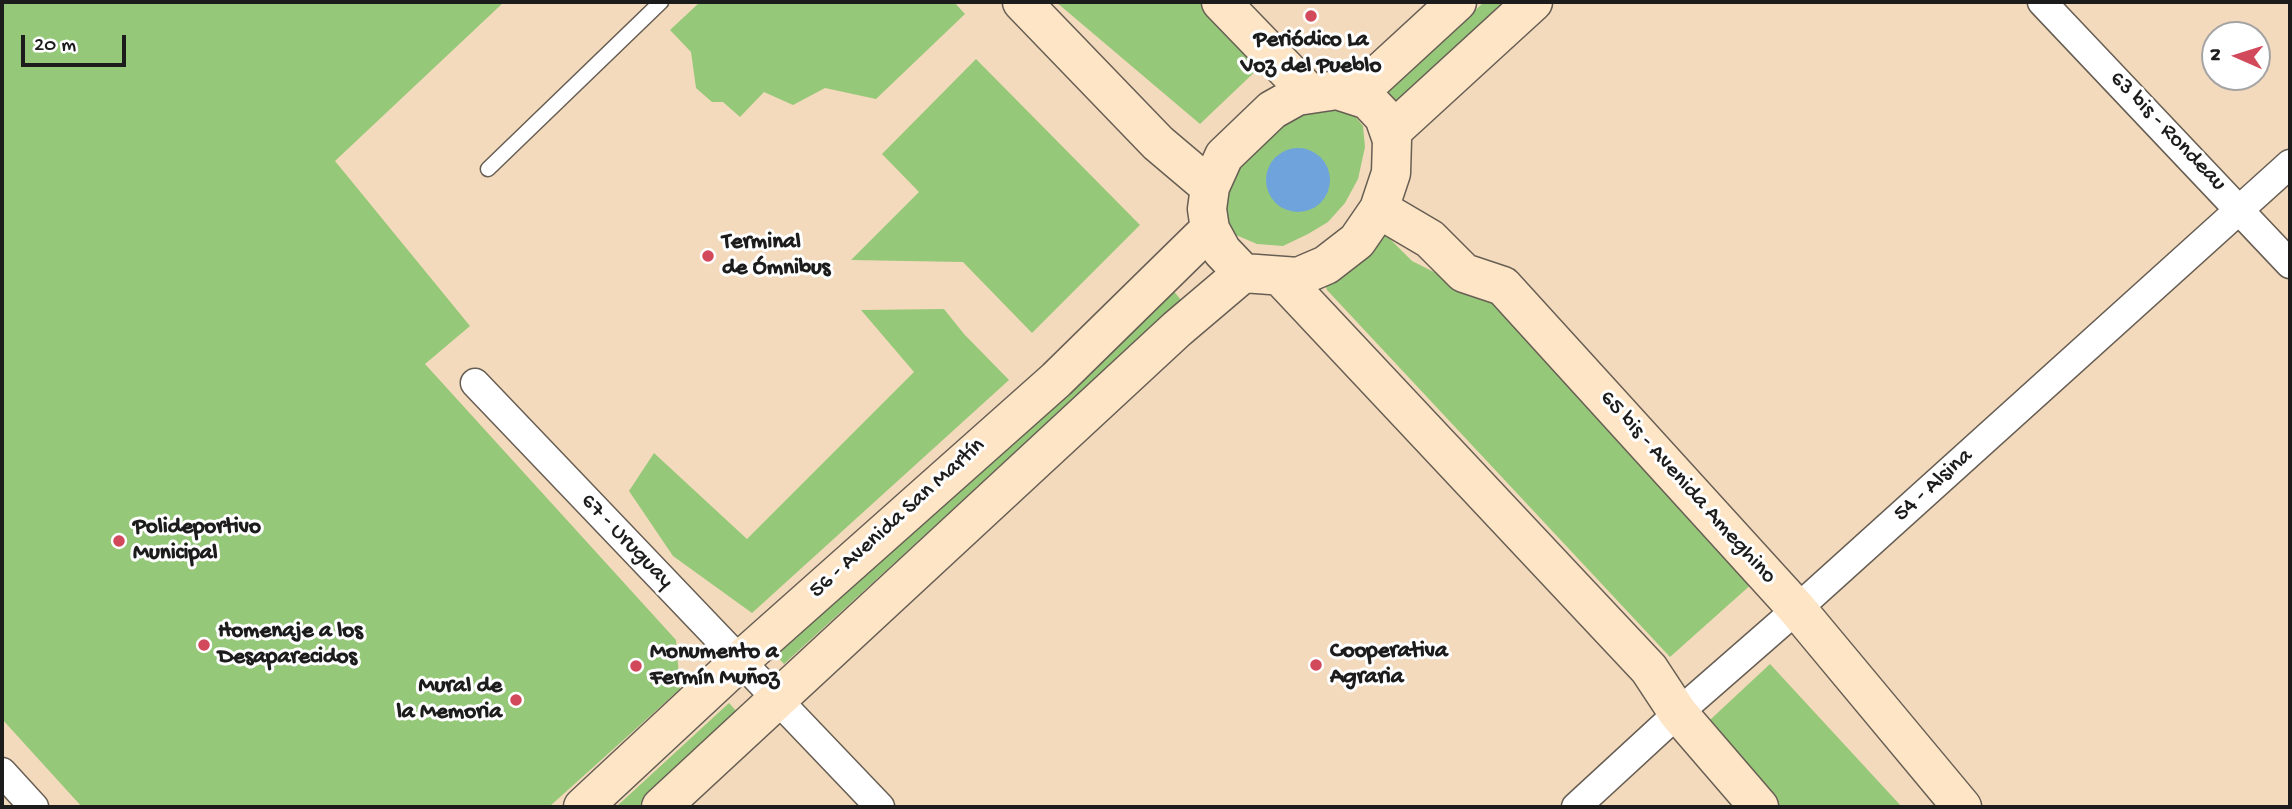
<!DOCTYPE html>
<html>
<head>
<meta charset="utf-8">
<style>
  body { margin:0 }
  #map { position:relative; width:2292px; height:809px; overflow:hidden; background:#f3dabc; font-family:"Gochi Hand",sans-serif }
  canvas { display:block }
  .frame { position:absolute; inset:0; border:4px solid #1c1c1c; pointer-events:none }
  .north { position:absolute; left:2201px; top:21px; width:70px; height:70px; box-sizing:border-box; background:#fff; border:2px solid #a4a4a4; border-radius:50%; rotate:273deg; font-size:19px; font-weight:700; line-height:28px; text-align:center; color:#1c1c1c }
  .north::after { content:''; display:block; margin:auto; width:24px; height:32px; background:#d1495b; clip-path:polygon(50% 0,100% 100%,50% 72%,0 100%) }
  .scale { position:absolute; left:21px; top:35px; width:105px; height:32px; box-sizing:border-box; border:4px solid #1c1c1c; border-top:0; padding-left:9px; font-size:21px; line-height:24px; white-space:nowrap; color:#1c1c1c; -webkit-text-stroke:5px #fff; paint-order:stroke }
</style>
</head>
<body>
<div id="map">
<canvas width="2292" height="809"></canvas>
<div class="frame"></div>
<div class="north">N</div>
<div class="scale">20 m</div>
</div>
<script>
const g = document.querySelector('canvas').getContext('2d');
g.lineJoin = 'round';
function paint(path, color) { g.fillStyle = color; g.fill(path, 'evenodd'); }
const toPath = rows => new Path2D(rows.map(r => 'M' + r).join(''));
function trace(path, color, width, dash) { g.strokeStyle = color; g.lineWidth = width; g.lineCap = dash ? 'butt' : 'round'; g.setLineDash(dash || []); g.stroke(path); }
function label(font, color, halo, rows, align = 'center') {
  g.font = font + ' "Gochi Hand",sans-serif'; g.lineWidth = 6; g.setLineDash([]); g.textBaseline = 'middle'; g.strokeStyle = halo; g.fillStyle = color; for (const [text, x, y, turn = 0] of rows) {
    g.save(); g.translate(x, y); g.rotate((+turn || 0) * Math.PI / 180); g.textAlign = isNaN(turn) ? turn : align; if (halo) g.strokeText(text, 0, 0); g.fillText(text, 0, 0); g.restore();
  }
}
const green = toPath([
  [2,2,504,2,335,161,470,326,425,364,676,640,680,689,549,807,82,807,2,719],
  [700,2,954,2,965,14,876,99,825,88,793,105,764,92,740,117,723,102,712,102,696,88,691,52,670,30],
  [1056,2,1202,2,1262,65,1200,124],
  [1484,2,1505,2,1396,102,1387,92],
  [976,59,1140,225,1032,333,963,262,851,260,919,192,882,154],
  [1337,108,1351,111,1363,126,1365,147,1358,179,1345,203,1328,222,1308,234,1283,246,1257,244,1236,235,1228,221,1226,199,1233,176,1252,149,1273,130,1295,117,1317,110],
  [1373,222,1412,261,1502,306,1754,582,1670,657,1327,290,1321,273],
  [1172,289,1181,300,784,664,775,654],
  [944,309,964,334,1009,380,752,613,673,556,629,491,654,453,747,539,914,372,861,310],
  [1770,664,1902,807,1767,807,1697,732],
  [729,703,739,714,638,807,616,807]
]);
const water = toPath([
  '1266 180a32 32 0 1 1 64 0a32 32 0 1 1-64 0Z'
]);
const service = toPath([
  [488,169,661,2]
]);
const minor = toPath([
  [2042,2,2290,264],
  [475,383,880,807],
  [2,772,34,807],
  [1576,807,1678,713,1797,609,2290,164]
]);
const secondary = toPath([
  [1022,2,1158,143,1210,187],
  [1221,2,1309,93],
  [1337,90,1368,100,1384,117,1392,140,1391,173,1379,209,1357,241,1326,265,1298,277,1243,273,1222,251,1210,229,1207,209,1210,187,1224,156,1272,110,1297,96,1337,90],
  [1359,97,1358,93,1457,2],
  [1390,133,1533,2],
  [1379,209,1430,239,1464,273,1503,286,1797,609,1962,807],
  [1280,276,1649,669,1678,713,1759,807],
  [583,807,741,660,1056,380,1210,229],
  [661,807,1177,329,1243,273]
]);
const markers = [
  [1311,16,7,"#d1495b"],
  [708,256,7,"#d1495b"],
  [119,541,7,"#d1495b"],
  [204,645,7,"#d1495b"],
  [1316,665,7,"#d1495b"],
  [636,666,7,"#d1495b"],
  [516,700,7,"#d1495b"]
];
const poiNames = [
  ["Periódico La",1311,41,"center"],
  ["Voz del Pueblo",1311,67,"center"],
  ["Terminal",722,243],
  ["de Ómnibus",722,269],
  ["Polideportivo",133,528],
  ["Municipal",133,554],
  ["Homenaje a los",218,632],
  ["Desaparecidos",218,658],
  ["Cooperativa",1330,652],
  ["Agraria",1330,678],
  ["Monumento a",650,653],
  ["Fermín Muñoz",650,679],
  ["Mural de",502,687,"right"],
  ["la Memoria",502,713,"right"]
];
const streetNames = [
  ["63 bis - Rondeau",2167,132,46],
  ["54 - Alsina",1934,486,-42],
  ["65 bis - Avenida Ameghino",1687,488,48],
  ["56 - Avenida San Martín",898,519,-42],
  ["67 - Uruguay",626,542,46]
];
paint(green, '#96c879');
paint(water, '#6fa3db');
trace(service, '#675e54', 17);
trace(minor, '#675e54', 31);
trace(secondary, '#675e54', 41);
trace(service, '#fff', 14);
trace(minor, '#fff', 28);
trace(secondary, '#fde5c5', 38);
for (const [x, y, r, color] of markers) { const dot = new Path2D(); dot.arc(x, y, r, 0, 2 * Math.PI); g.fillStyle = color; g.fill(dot); trace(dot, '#fff', 2.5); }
label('bold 23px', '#1c1c1c', '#fff', poiNames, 'left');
label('23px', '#1c1c1c', '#fff', streetNames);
</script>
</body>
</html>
